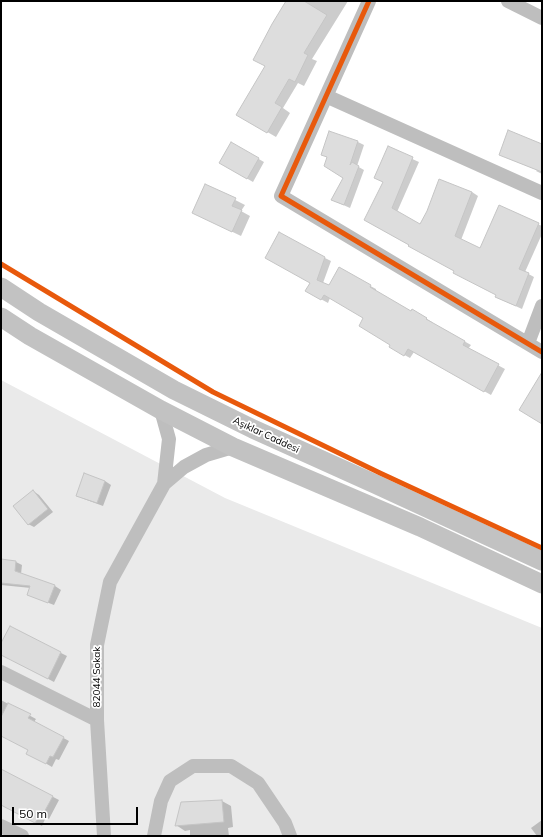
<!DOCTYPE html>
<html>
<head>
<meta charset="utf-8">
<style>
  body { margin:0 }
  #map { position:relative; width:543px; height:837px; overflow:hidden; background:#fff; font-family:Mulish,sans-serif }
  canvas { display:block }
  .frame { position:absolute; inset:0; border:2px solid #000; pointer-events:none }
  .scale { position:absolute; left:12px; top:807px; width:126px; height:18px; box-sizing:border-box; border:2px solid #000; border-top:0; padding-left:5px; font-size:12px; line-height:14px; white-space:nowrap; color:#000; -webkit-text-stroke:3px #fff; paint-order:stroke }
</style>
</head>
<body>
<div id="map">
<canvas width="543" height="837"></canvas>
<div class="frame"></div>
<div class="scale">50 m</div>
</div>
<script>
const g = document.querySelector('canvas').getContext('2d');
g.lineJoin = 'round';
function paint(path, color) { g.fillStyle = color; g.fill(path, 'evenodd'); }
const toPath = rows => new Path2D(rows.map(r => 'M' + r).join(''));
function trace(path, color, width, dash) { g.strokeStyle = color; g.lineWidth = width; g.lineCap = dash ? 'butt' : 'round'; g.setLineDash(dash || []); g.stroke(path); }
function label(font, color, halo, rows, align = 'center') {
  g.font = font + ' Mulish,sans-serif'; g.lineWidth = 3.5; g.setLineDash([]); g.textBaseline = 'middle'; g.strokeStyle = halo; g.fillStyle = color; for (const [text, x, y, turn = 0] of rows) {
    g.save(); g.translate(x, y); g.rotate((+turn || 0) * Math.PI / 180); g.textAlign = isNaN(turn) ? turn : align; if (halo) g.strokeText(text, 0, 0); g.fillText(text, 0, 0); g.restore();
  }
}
const green = toPath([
  [1,380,225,498,542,628,542,836,1,836]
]);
const shadow = toPath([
  [287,1,348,1,312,59,317,61,304,86,298,83,283,108,290,113,276,137,238,115,266,66],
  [330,132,358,142,364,145,357,166,364,170,350,208,332,200,345,177,328,158,322,154],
  [231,143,264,162,253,182,220,163],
  [542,145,542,174,536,171,537,170,500,155],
  [388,148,419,162,397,212,421,225,472,192,478,196,461,240,480,250,499,206,542,226,542,234,525,272,534,277,522,309,502,300,496,297,497,295,365,220,384,183],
  [206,185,245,205,241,211,250,216,241,236,193,213],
  [325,258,331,261,323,283,330,287,339,269,376,289,376,291,411,312,412,310,432,322,432,323,471,345,468,349,505,369,491,395,414,352,410,358,390,347,392,344,365,317,330,298,328,303,306,291],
  [105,481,111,485,103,506,84,499,78,496],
  [33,491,39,495,53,512,34,527,28,524],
  [1,560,16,562,22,565,21,574,55,586,61,590,54,605,28,595,31,588,1,585],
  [1,645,61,653,67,656,54,682,1,654],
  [1,700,36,719,34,722,69,741,59,760,56,759,52,767,28,753,30,750,1,735],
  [1,770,59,800,49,819,46,817,42,826,1,805],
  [222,801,231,806,233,827,228,828,229,836,190,836,190,830,185,831,176,825],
  [542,820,542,836,537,836,531,828]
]);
const building = toPath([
  [286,1,304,1,327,15,304,53,308,55,295,82,289,79,275,103,282,107,267,133,236,115,265,66,253,60,272,24,286,1],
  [508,130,542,144,542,172,499,155,508,130],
  [329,131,358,141,350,165,352,162,359,166,344,205,331,200,343,178,324,166,327,157,321,155,329,131],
  [231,142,259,158,247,179,219,163,231,142],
  [388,146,413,157,392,208,420,224,427,211,439,179,472,192,455,236,480,248,499,205,539,223,519,269,529,273,516,306,495,297,496,295,453,273,454,271,408,246,409,245,364,220,383,182,374,178,388,146],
  [205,184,236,198,232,206,242,210,232,232,192,213,205,184],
  [279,232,325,257,317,280,329,285,339,267,371,285,370,287,411,311,412,309,427,318,426,319,465,341,463,345,499,364,484,392,408,349,404,356,389,347,390,345,359,326,363,318,324,295,321,300,305,291,310,283,265,258,279,232],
  [542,372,542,424,519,410,542,372],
  [84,473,105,481,97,503,76,496,84,473],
  [33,490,48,509,28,525,13,506,33,490],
  [1,559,16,561,15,571,55,585,48,603,27,595,30,586,1,583,1,559],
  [10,626,61,652,48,679,1,655,1,643,10,626],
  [8,703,31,714,28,718,64,737,53,757,50,756,46,764,26,754,28,750,1,736,1,717,8,703],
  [1,769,53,796,42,816,40,815,35,823,1,805,1,769],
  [222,800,224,822,175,826,181,802,222,800]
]);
const minor = toPath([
  [369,1,281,196,542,352],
  [508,1,542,18],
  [326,96,542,193],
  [528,343,542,306],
  [161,410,169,439,164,484,184,467,206,455,233,447],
  [1,672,97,720],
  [1,826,22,836],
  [104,836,97,720,97,645,110,582,164,484],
  [154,836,161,801,170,781,193,766,231,766,258,783,285,823,290,836]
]);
const secondary = toPath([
  [1,287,39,312,174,390,253,429,375,484,542,561],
  [1,317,30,336,161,410,233,447,420,527,542,584]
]);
const cycleway = toPath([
  [369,1,281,196,542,352],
  [1,264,213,392,380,473,542,548]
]);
const streetNames = [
  ["Aşıklar Caddesi",266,435,25],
  ["82044 Sokak",97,677,-90]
];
paint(green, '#eaeaea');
paint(shadow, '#0003');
paint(building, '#ddd');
trace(building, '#c5c5c5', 1);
trace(minor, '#bebebe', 14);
trace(secondary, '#c2c2c2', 19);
trace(cycleway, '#e8590c', 5);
label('10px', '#000', '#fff', streetNames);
</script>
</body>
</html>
